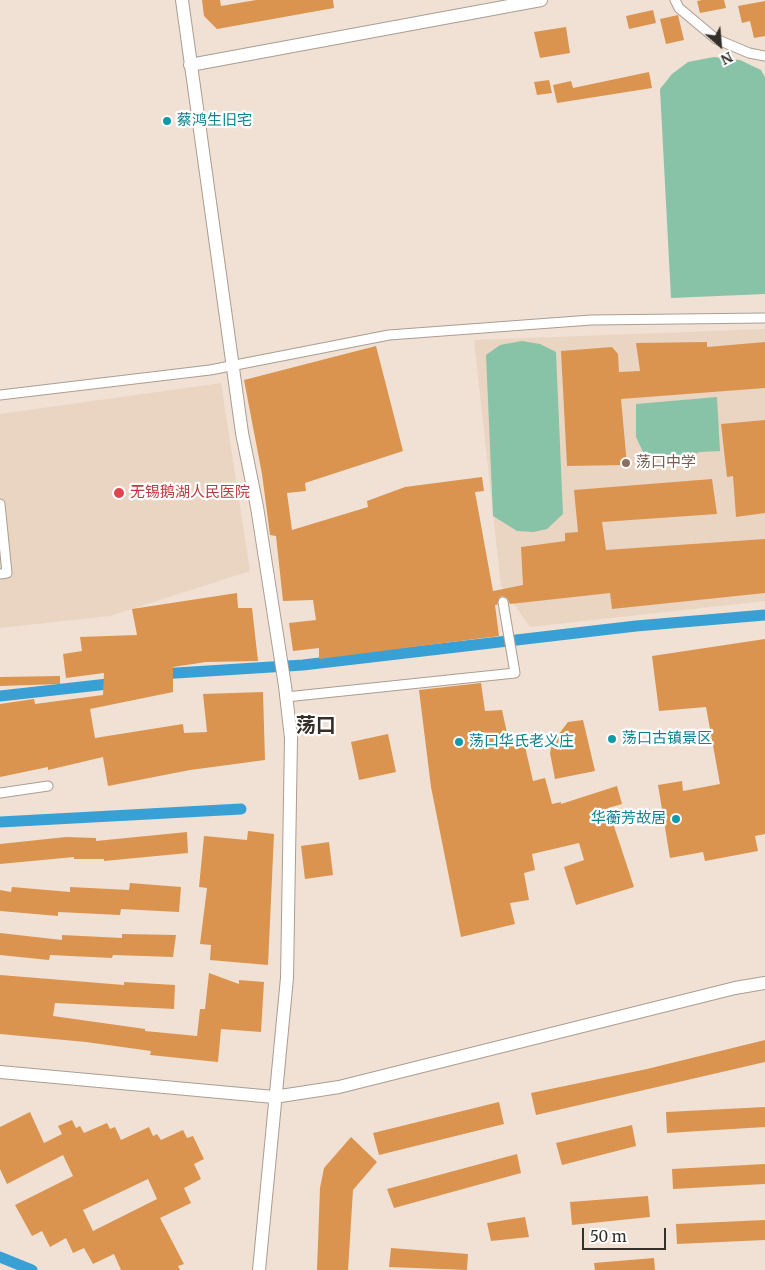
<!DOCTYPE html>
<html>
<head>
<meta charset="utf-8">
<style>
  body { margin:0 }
  #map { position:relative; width:765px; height:1270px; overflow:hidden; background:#f0e1d4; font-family:Merriweather,serif }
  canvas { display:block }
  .north { position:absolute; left:695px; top:20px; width:50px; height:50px; -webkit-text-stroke:4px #fff; paint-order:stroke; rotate:153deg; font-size:14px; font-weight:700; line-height:20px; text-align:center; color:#352f2a }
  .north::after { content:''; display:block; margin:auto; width:18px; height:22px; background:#352f2a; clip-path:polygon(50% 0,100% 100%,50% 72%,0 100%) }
  .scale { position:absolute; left:582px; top:1228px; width:84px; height:22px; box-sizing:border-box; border:2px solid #352f2a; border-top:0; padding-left:6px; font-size:15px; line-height:18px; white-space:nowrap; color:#352f2a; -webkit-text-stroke:4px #fff; paint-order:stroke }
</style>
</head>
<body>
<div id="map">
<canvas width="765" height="1270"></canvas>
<div class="north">N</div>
<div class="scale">50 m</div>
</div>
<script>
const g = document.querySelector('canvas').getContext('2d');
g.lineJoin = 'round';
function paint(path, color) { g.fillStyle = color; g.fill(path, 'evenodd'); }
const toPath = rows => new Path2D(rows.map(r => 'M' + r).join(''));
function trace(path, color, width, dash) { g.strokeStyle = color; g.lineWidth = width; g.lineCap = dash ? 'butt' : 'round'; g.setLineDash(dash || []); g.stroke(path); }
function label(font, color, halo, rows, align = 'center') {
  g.font = font + ' Merriweather,"Noto Sans SC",serif'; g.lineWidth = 4.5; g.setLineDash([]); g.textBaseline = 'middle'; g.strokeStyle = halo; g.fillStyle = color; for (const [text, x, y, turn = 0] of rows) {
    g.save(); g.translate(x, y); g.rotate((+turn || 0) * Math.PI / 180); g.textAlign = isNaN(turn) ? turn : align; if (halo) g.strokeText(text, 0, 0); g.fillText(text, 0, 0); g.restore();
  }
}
const built = toPath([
  [765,329,765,601,530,627,501,586,474,340],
  [221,383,250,571,110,616,0,628,0,414]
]);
const green = toPath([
  [714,57,740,60,761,70,765,77,765,294,671,298,660,89,672,74,688,62],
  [522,341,540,344,556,352,563,514,547,529,533,532,517,531,493,516,486,355,500,345],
  [717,397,720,451,700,452,673,461,659,456,646,458,636,437,636,404]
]);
const canal = toPath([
  [160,674,303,665,636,626,765,615],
  [0,696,117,683],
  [0,822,241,809],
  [0,1257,32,1270]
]);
const building = toPath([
  [202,0,220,0,221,6,256,0,333,0,334,8,217,29,204,16],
  [702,0,724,0,726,8,700,13,697,1],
  [765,1,765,36,754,38,750,21,742,23,738,6],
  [653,10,656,23,629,29,626,16],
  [678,15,684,40,666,44,660,19],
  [566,27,570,53,540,58,534,32],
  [649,72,652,88,557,103,553,85,571,81,573,88],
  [549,80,552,93,537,95,534,82],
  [707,342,707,347,765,342,765,388,621,399,627,465,567,466,561,351,612,347,618,354,619,372,640,371,636,343],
  [376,346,403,451,305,483,306,491,287,493,292,530,368,507,367,501,405,487,482,477,484,491,475,492,493,591,523,585,521,547,565,541,565,533,578,532,574,490,712,479,717,514,602,522,606,550,765,539,765,593,612,609,610,593,510,604,507,598,502,596,499,598,497,605,495,605,499,636,319,659,319,648,293,651,289,623,316,620,313,600,283,601,276,536,270,535,262,474,244,380],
  [765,420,765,513,736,517,733,476,727,477,721,424],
  [237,593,238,608,252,608,258,661,206,662,173,667,173,692,90,709,95,738,183,724,184,733,207,732,203,694,263,692,265,760,190,770,108,786,103,757,48,770,48,767,0,777,0,704,34,699,35,704,103,695,104,673,66,678,63,654,82,651,80,637,137,635,132,609],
  [765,639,765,834,755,836,758,851,705,861,703,852,670,858,658,785,682,781,683,791,720,784,706,707,659,711,652,656],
  [60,676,60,684,0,686,0,677],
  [481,683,485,711,502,710,509,742,523,738,533,781,545,778,552,804,561,802,561,804,617,786,622,804,608,808,634,887,576,905,564,867,584,860,579,843,532,854,535,870,524,873,529,900,510,903,515,924,461,937,431,787,419,690],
  [583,720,595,771,555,779,550,753,552,743,568,722],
  [388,734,396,772,359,780,351,742],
  [248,831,274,834,268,965,210,960,211,945,200,944,207,888,199,887,204,836,247,840],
  [187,832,188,853,104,861,104,859,74,859,74,857,0,864,0,844,66,837,96,838,96,841],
  [329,842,333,875,305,879,301,846],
  [130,883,181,887,179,912,121,909,120,915,58,912,58,916,0,911,0,890,11,892,12,887,70,892,70,887,129,890],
  [0,933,62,940,62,935,122,938,122,934,176,935,173,957,113,955,112,958,50,955,49,960,0,955],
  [209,973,239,984,239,980,264,982,261,1032,221,1029,218,1062,150,1055,151,1051,86,1042,0,1034,0,975,124,985,124,982,175,985,174,1009,55,1003,53,1016,145,1029,145,1031,197,1036,200,1009,205,1009],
  [765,1040,765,1062,536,1115,531,1093,647,1069],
  [499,1102,504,1124,379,1155,373,1133],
  [765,1107,765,1127,667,1133,666,1112],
  [30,1112,44,1143,62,1134,58,1126,72,1120,76,1128,80,1126,84,1133,107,1123,110,1129,115,1127,121,1140,149,1127,153,1136,157,1134,161,1140,183,1130,187,1138,193,1136,204,1159,194,1164,201,1179,184,1188,191,1203,160,1218,184,1264,178,1266,180,1270,121,1270,114,1254,93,1264,84,1248,73,1253,66,1238,50,1247,42,1231,32,1236,15,1205,73,1176,63,1155,7,1184,0,1169,0,1127],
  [148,1179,157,1199,93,1231,83,1210],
  [632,1125,636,1146,562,1165,556,1143],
  [351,1137,377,1162,353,1190,348,1270,317,1270,320,1188,324,1168],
  [517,1154,521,1173,394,1208,387,1189],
  [765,1164,765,1184,673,1189,672,1169],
  [648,1196,650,1217,572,1225,570,1202],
  [525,1217,529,1237,491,1241,487,1223],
  [765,1220,765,1240,677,1244,676,1224],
  [391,1248,468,1254,467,1270,389,1267],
  [654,1258,655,1270,595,1270,594,1263]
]);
const street = toPath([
  [675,0,679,8,716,39,749,53,765,56],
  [0,395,210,370,389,335,591,320,765,318],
  [0,504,7,573,0,574],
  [286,697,515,673,503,602],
  [0,793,48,786]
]);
const secondary = toPath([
  [182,0,242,433,257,507,285,686,291,738,287,978,259,1270],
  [190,65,541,0],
  [0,1072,274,1097,339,1087,735,988,765,983]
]);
const markers = [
  [167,121,5,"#0f9aa8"],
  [626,463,5,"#8d6e63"],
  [119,493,6,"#e0444e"],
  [612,739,5,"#0f9aa8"],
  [459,742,5,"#0f9aa8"],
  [676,819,5,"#0f9aa8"]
];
const cultureNames = [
  ["蔡鸿生旧宅",177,121],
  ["荡口古镇景区",622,739],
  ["荡口华氏老义庄",469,742],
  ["华蘅芳故居",666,819,"right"]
];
const educationNames = [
  ["荡口中学",636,463]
];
const healthNames = [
  ["无锡鹅湖人民医院",130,493]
];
const districtNames = [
  ["荡口",316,726]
];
paint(built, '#ead5c3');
paint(green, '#88c3a8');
trace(canal, '#39a0d5', 11);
paint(building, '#db944f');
trace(street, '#ab9d91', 11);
trace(secondary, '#ab9d91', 14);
trace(street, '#fff', 9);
trace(secondary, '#fff', 12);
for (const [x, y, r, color] of markers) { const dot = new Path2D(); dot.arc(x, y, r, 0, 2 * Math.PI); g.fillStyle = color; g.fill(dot); trace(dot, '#fff', 2); }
label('15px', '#0d838f', '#fff', cultureNames, 'left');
label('15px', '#785e54', '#fff', educationNames, 'left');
label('15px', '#be3a42', '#fff', healthNames, 'left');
label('bold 20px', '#352f2a', '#fff', districtNames);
</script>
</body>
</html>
